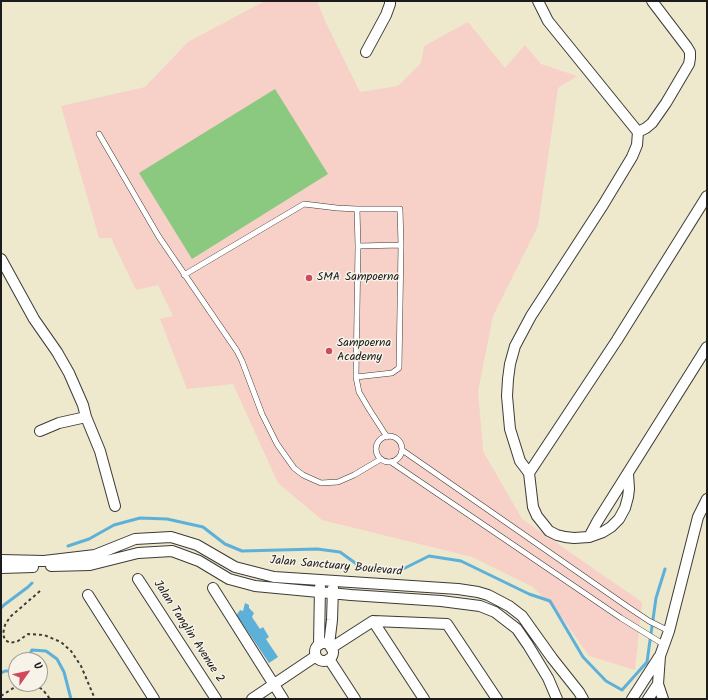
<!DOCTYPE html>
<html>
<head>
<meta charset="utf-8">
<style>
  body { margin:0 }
  #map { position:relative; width:708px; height:700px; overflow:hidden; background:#eee8cd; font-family:Kalam,sans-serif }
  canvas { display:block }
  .frame { position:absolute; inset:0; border:2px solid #1c1c1c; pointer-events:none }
  .north { position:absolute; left:8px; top:652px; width:40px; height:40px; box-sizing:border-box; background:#f7f3e8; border:1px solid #9f9d96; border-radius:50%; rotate:57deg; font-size:11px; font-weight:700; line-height:16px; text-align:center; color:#1c1c1c }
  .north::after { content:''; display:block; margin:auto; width:14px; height:18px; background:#d1495b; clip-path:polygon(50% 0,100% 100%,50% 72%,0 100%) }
</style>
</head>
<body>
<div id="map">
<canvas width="708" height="700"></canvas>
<div class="frame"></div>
<div class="north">U</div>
</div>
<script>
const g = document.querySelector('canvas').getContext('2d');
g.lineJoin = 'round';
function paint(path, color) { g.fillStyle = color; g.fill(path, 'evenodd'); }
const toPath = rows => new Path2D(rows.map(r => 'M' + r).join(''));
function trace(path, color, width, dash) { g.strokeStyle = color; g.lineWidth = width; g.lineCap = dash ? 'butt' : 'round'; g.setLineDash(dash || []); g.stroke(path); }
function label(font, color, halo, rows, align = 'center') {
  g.font = font + ' Kalam,sans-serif'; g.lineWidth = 3; g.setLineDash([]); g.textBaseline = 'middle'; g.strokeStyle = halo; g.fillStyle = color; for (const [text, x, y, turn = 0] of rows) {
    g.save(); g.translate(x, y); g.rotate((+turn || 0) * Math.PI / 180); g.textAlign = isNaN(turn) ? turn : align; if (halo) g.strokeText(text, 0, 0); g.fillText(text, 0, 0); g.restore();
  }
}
const built = toPath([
  [265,1,317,1,326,23,360,92,398,86,421,63,424,46,468,22,505,68,525,45,541,64,577,76,558,88,538,226,493,316,478,391,483,451,522,519,642,602,635,670,589,656,563,619,533,587,472,557,322,520,278,483,233,384,187,389,160,319,173,316,158,285,136,290,111,238,99,238,61,106,145,87,188,42]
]);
const green = toPath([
  [275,89,328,174,192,259,139,173]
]);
const water = toPath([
  [245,603,249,605,249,608,254,613,252,617,260,629,263,627,269,637,266,639,278,657,269,663,242,623,236,616,240,610,243,611]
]);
const stream = toPath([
  [68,546,89,539,114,525,140,518,167,519,203,527,225,544,242,551,317,549,340,552,358,565,373,571,401,570,429,556,461,561,529,594,550,601,583,657,606,681,622,690,647,662,656,598,665,569],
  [1,608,4,605,28,587,32,583],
  [27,660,32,650,46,651,57,659,64,672,71,699],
  [1,673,5,671,16,671]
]);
const path = toPath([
  [40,591,10,617,5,625,3,634,5,640,10,643,18,641,28,634,44,635,61,642,71,651,81,666,95,699],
  [1,696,15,687,26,684,37,686,43,690,50,699]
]);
const service = toPath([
  [99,134,159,237,237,351,242,361,262,414,277,444,294,468,303,475,321,483,338,482,354,475,381,459],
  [358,246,401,245],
  [184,275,304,204,337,208,357,209],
  [356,377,392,373,399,368,401,245,400,209,357,209,358,246,356,377,359,392,369,409,387,437],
  '376 449a13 13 0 1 1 26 0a13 13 0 1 1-26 0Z',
  [402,450,628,607,649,621,669,631],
  [391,462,621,618,663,644]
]);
const minor = toPath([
  [538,1,548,21,638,132,646,128,652,123,666,103,689,64,690,58,690,52,687,47,652,1],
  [366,52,386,15,390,4,390,1],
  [707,196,617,340,529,473,533,507,537,516,549,531,557,535,565,537,574,538,589,537,597,522,707,347],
  [1,259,34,319,57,352,69,373,83,405,86,417,100,451,115,506],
  [40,431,59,423,86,417],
  [529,473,520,461,510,429,507,396,508,379,510,364,515,346,531,316,603,205,632,157,637,145,638,132],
  [589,537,603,532,611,527,619,519,625,508,628,497,629,489,628,474],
  [1,560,44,561,95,555,135,539,171,537,197,545,235,567,274,577,458,589,478,592,488,595,509,606,522,616,552,658,579,692,583,699],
  [51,566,90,565,138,553,172,551,199,561,229,579,255,586,351,595,441,601,480,606,495,612,517,629,528,645,548,678,557,699],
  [1,568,33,567],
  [138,579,216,699],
  [213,588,283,699],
  [88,595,154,699],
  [373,621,424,699],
  '315 652a9 9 0 1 1 18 0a9 9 0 1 1-18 0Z',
  [319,645,320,587],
  [329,645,332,620,333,588],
  [331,648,373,621,447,624,497,699],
  [329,659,355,699],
  [252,699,316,656],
  [632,699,659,657],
  [648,699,658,684],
  [663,699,658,684,660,656,669,631,698,517,707,499]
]);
const markers = [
  [309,278,4,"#d1495b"],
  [329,351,4,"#d1495b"]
];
const poiNames = [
  ["SMA Sampoerna",317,278],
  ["Sampoerna",337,344],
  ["Academy",337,358]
];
const streetNames = [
  ["Jalan Sanctuary Boulevard",336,567,5],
  ["Jalan Tanglin Avenue 2",188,632,57]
];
paint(built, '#f7d1c7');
paint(green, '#8ac97f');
paint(water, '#5db1d9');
trace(stream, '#5db1d9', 3);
trace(service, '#3c3b37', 6);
trace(minor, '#3c3b37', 12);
trace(path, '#3c3b37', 2, [3, 3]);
trace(service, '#fff', 5);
trace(minor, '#fff', 10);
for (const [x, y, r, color] of markers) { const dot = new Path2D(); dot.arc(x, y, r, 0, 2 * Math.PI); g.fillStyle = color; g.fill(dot); trace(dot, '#f7f3e8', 1.5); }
label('12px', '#1c1c1c', '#f7f3e8', poiNames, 'left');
label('12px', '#1c1c1c', '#f7f3e8', streetNames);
</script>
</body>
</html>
